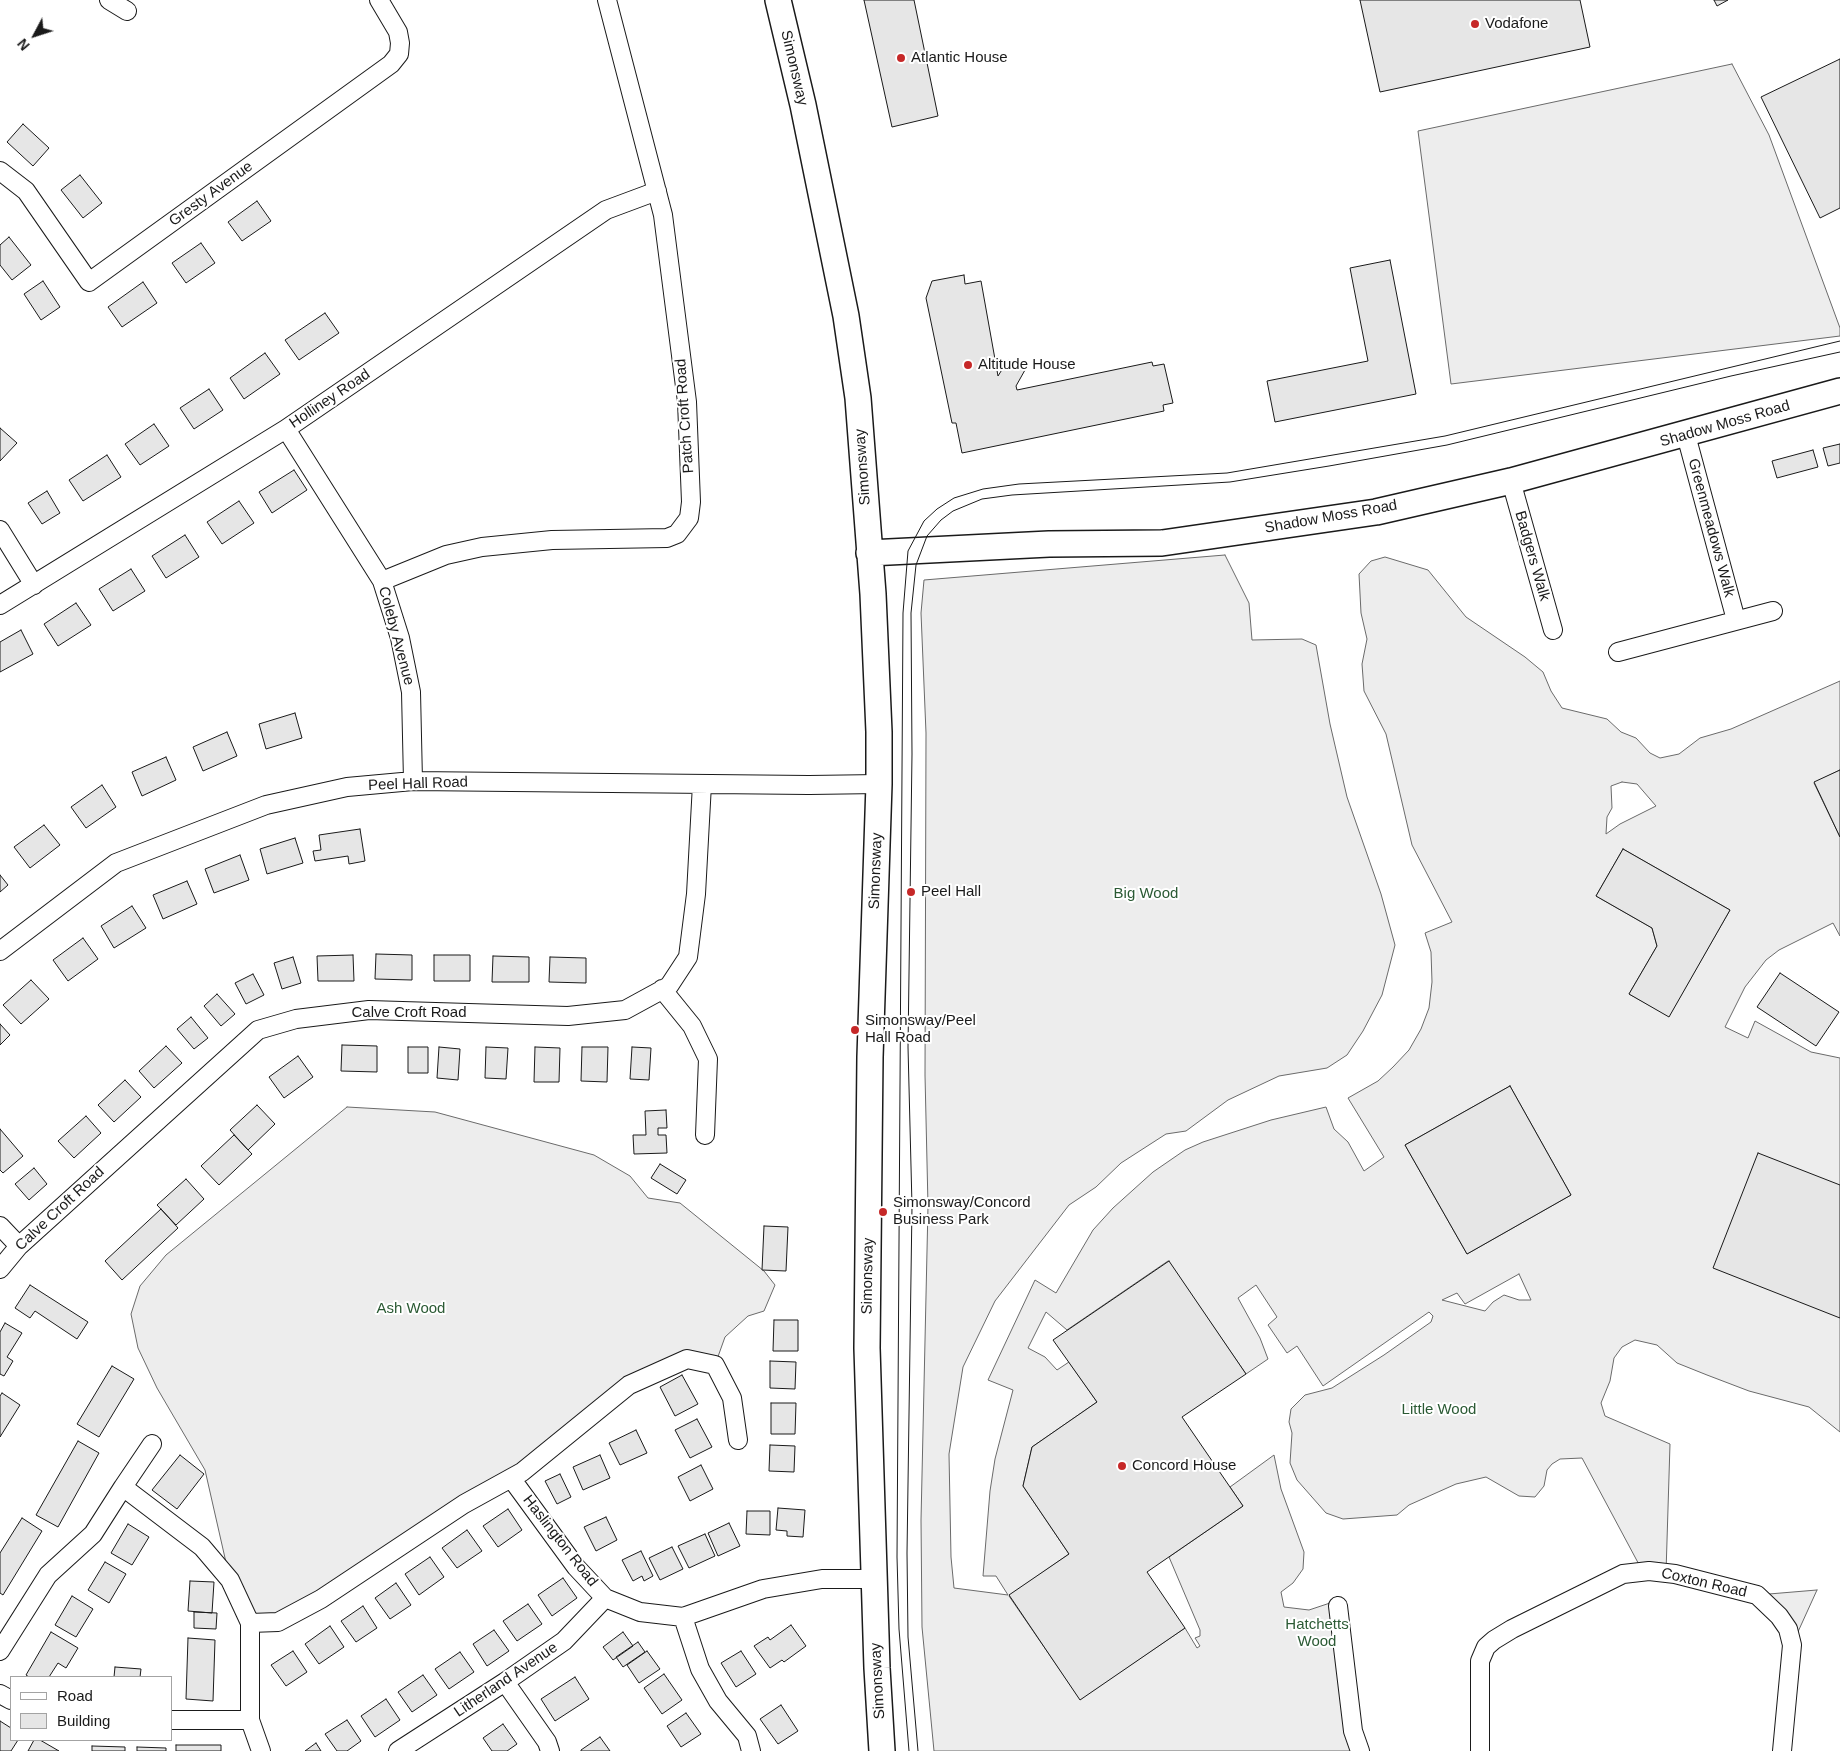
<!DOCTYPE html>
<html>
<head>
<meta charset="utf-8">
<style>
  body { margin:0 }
  #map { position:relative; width:1840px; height:1751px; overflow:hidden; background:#fff; font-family:Arial,sans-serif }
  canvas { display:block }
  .legend { position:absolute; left:10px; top:1676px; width:162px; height:65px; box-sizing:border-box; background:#fff; border:1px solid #a3a3a3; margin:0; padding:6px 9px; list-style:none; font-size:15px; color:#1a1a1a }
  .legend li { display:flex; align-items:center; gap:10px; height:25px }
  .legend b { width:25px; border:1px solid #a3a3a3 }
  .north { position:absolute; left:10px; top:10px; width:50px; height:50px; -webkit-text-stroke:4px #fff; paint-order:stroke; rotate:230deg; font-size:14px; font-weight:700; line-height:20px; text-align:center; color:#1a1a1a }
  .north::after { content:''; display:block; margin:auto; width:18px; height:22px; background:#1a1a1a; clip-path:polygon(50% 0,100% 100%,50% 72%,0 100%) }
</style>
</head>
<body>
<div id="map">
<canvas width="1840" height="1751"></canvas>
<ul class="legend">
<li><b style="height:6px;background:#fff"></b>Road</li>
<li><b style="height:14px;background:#e6e6e6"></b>Building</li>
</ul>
<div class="north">N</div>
</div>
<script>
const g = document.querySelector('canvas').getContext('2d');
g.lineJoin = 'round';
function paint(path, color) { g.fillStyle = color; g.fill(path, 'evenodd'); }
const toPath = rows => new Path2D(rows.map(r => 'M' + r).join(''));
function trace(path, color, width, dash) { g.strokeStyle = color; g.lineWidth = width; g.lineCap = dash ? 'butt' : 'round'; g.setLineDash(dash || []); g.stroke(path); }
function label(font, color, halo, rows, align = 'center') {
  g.font = font + ' Arial,sans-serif'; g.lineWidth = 4; g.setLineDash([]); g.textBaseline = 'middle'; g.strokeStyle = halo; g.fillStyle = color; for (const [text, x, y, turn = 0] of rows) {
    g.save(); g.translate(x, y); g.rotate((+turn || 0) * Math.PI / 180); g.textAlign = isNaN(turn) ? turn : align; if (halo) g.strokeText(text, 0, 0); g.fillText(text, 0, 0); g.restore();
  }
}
const built = toPath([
  [1732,64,1769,135,1840,328,1840,336,1451,384,1418,131,1732,64],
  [1225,555,1249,603,1252,640,1302,639,1316,645,1330,724,1347,797,1381,894,1395,945,1382,995,1363,1031,1347,1055,1327,1068,1279,1076,1228,1100,1186,1131,1166,1134,1121,1163,1096,1187,1069,1205,995,1301,963,1367,949,1454,951,1557,954,1588,1008,1595,996,1576,983,1576,990,1491,995,1459,1013,1390,988,1380,1035,1280,1056,1293,1093,1230,1113,1208,1153,1172,1185,1150,1203,1142,1271,1120,1326,1107,1334,1129,1348,1142,1364,1171,1384,1157,1348,1098,1378,1081,1393,1067,1409,1050,1421,1029,1429,1008,1432,982,1431,952,1425,933,1452,922,1412,845,1386,734,1364,691,1362,664,1367,639,1361,613,1359,574,1371,561,1385,557,1428,570,1466,617,1525,657,1543,672,1551,691,1562,708,1607,719,1621,732,1636,738,1650,753,1660,758,1679,754,1700,738,1731,729,1840,681,1840,770,1814,783,1840,837,1840,936,1833,923,1779,950,1766,960,1745,987,1725,1027,1748,1038,1755,1021,1811,1052,1840,1058,1840,1432,1809,1407,1749,1391,1707,1375,1677,1363,1657,1345,1635,1340,1622,1347,1614,1358,1610,1381,1601,1403,1605,1416,1670,1444,1666,1573,1643,1572,1582,1458,1560,1459,1552,1464,1547,1470,1544,1486,1535,1497,1519,1496,1486,1477,1456,1484,1409,1505,1397,1515,1343,1519,1326,1513,1297,1480,1290,1463,1292,1433,1289,1422,1291,1409,1305,1395,1332,1388,1384,1355,1431,1322,1433,1316,1429,1312,1323,1386,1297,1346,1287,1353,1268,1325,1277,1317,1256,1285,1238,1298,1260,1338,1268,1359,1246,1374,1168,1261,1067,1330,1046,1312,1028,1348,1045,1357,1057,1370,1069,1362,1097,1402,1032,1447,1023,1486,1069,1554,1009,1596,1080,1699,1185,1628,1197,1648,1200,1646,1195,1638,1200,1636,1200,1630,1169,1557,1243,1506,1230,1487,1274,1455,1281,1489,1304,1552,1303,1569,1293,1583,1281,1592,1284,1607,1309,1610,1330,1603,1360,1751,934,1751,922,1627,921,1520,928,1206,925,1075,926,733,921,613,924,580,1225,555],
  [1622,782,1637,784,1656,806,1620,824,1606,834,1607,817,1612,808,1611,786,1622,782],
  [1623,849,1730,910,1669,1016,1629,994,1657,946,1652,928,1596,896,1623,849],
  [1510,1086,1571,1195,1467,1254,1405,1145,1510,1086],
  [1519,1274,1531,1300,1519,1300,1504,1295,1493,1302,1485,1311,1442,1300,1457,1293,1465,1304,1519,1274],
  [347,1107,435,1112,594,1155,630,1176,648,1198,680,1203,764,1271,775,1285,764,1311,748,1316,725,1337,715,1365,687,1359,629,1385,544,1455,321,1599,250,1623,230,1580,205,1470,157,1388,138,1348,131,1314,140,1286,166,1255,347,1107],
  [1817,1590,1792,1645,1757,1595,1817,1590]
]);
const building = toPath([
  [864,0,914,0,938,116,892,127,864,0],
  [1360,0,1580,0,1590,47,1380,92,1360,0],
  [1714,0,1728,0,1717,6,1714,0],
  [1840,59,1840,208,1820,218,1761,97,1840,59],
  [23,124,49,148,33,166,7,142,23,124],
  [80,175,102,203,83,218,61,190,80,175],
  [257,201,271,221,242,241,228,222,257,201],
  [9,237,31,265,12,280,0,265,0,245,9,237],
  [201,243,215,263,186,283,172,263,201,243],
  [1390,260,1416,394,1275,422,1267,381,1368,361,1350,268,1390,260],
  [964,275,965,284,981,281,998,376,1008,360,1025,370,1016,386,1017,390,1152,362,1153,366,1164,364,1173,403,1163,405,1164,411,962,453,956,423,952,423,926,298,932,281,964,275],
  [43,281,60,307,41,320,24,294,43,281],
  [143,282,157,303,122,327,108,307,143,282],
  [325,313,339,333,299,360,285,340,325,313],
  [265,353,280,374,244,399,230,378,265,353],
  [209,389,223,410,194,429,180,408,209,389],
  [154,424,169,446,140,465,125,444,154,424],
  [0,428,17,443,0,461,0,428],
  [1840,444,1840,463,1828,466,1823,448,1840,444],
  [1813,450,1818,467,1777,478,1772,461,1813,450],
  [107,455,121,477,83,501,69,480,107,455],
  [294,470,307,490,272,513,259,492,294,470],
  [47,491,60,513,42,524,28,503,47,491],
  [239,501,254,523,222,544,207,522,239,501],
  [185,535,199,557,166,578,152,556,185,535],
  [131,569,145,591,113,611,99,589,131,569],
  [76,603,91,625,58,646,44,624,76,603],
  [21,630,33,654,0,672,0,642,21,630],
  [295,713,302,738,266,749,259,724,295,713],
  [227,732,237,756,203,771,193,747,227,732],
  [166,757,176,780,142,796,132,772,166,757],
  [1840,770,1840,837,1814,782,1840,770],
  [102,785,116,807,86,828,71,807,102,785],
  [44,825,60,845,30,868,14,847,44,825],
  [360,829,365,861,349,864,348,856,315,861,313,851,321,850,319,835,360,829],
  [295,838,303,863,267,874,260,849,295,838],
  [1623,849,1730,910,1669,1017,1629,994,1657,946,1652,928,1596,896,1623,849],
  [240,855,249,880,214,893,205,869,240,855],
  [0,875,8,885,0,892,0,875],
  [187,881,197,904,163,919,153,895,187,881],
  [132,906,146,928,114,948,101,926,132,906],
  [83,938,98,959,68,981,53,960,83,938],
  [376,954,412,955,412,980,375,979,376,954],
  [353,955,354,981,318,981,317,956,353,955],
  [434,955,470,955,470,981,434,981,434,955],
  [493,956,529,957,529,982,492,982,493,956],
  [293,957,301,983,282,989,274,963,293,957],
  [550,957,586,958,586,983,549,982,550,957],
  [1780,973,1839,1012,1816,1046,1757,1007,1780,973],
  [253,974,264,995,246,1004,235,983,253,974],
  [31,980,49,999,21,1024,3,1005,31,980],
  [217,994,235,1014,221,1026,204,1006,217,994],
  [191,1017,208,1038,194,1049,177,1029,191,1017],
  [0,1024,10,1035,0,1045,0,1024],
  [342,1045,377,1046,377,1072,341,1071,342,1045],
  [166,1046,182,1063,154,1088,139,1071,166,1046],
  [408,1047,428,1047,428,1073,408,1073,408,1047],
  [439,1047,460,1049,458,1080,437,1078,439,1047],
  [486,1047,508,1048,506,1079,485,1078,486,1047],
  [535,1047,560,1048,559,1082,534,1082,535,1047],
  [582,1047,608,1047,607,1082,581,1081,582,1047],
  [632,1047,651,1048,649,1080,630,1079,632,1047],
  [298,1056,313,1077,284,1098,269,1077,298,1056],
  [125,1080,141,1097,114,1122,98,1105,125,1080],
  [1510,1086,1571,1195,1467,1254,1405,1145,1510,1086],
  [257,1105,275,1124,248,1150,230,1130,257,1105],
  [666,1110,667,1128,658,1128,658,1135,666,1135,667,1153,634,1154,633,1135,646,1135,645,1111,666,1110],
  [86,1116,101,1133,74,1158,58,1141,86,1116],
  [0,1129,23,1156,3,1173,0,1170,0,1129],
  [234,1135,252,1154,219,1185,201,1166,234,1135],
  [1758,1153,1840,1185,1840,1318,1713,1268,1758,1153],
  [660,1164,686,1180,677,1194,651,1178,660,1164],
  [34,1168,47,1184,29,1200,15,1184,34,1168],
  [186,1179,204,1199,176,1225,157,1205,186,1179],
  [161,1209,178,1228,122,1280,105,1261,161,1209],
  [764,1226,788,1227,786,1271,762,1270,764,1226],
  [1169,1261,1246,1374,1182,1417,1243,1506,1147,1572,1185,1628,1080,1700,1009,1595,1069,1554,1023,1486,1032,1447,1097,1402,1053,1340,1169,1261],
  [30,1285,88,1322,77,1339,35,1311,30,1318,15,1308,30,1285],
  [774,1320,798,1320,798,1351,773,1351,774,1320],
  [5,1323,22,1333,7,1357,13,1361,4,1376,0,1374,0,1332,5,1323],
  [770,1361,796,1362,795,1389,770,1388,770,1361],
  [112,1366,134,1379,99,1437,77,1424,112,1366],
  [682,1375,698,1404,675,1416,660,1387,682,1375],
  [2,1393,20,1405,0,1437,0,1396,2,1393],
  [771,1403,796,1403,795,1434,771,1434,771,1403],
  [697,1419,712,1447,690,1458,675,1430,697,1419],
  [636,1430,647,1453,620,1465,609,1443,636,1430],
  [78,1441,99,1453,58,1527,36,1515,78,1441],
  [770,1445,795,1446,794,1472,769,1471,770,1445],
  [180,1455,204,1474,177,1509,152,1490,180,1455],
  [600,1455,610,1478,583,1490,573,1467,600,1455],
  [701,1465,713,1489,690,1501,678,1477,701,1465],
  [560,1474,571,1497,557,1504,545,1481,560,1474],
  [778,1508,805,1510,803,1537,787,1536,787,1531,776,1530,778,1508],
  [508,1509,522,1530,498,1547,483,1526,508,1509],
  [747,1511,770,1511,770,1535,746,1534,747,1511],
  [606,1517,617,1540,596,1551,584,1527,606,1517],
  [22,1518,42,1531,3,1595,0,1593,0,1553,22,1518],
  [729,1523,740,1546,718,1556,708,1533,729,1523],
  [128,1524,149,1537,132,1565,111,1553,128,1524],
  [467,1530,482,1551,457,1568,442,1548,467,1530],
  [705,1534,715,1556,689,1568,678,1546,705,1534],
  [672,1547,683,1569,660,1580,649,1558,672,1547],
  [641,1551,653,1576,644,1581,642,1576,633,1581,622,1560,641,1551],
  [430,1557,444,1577,419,1595,405,1574,430,1557],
  [105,1562,126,1574,109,1603,88,1590,105,1562],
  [563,1578,577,1598,552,1616,538,1595,563,1578],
  [190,1581,214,1582,212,1613,188,1611,190,1581],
  [396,1583,411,1605,390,1619,375,1598,396,1583],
  [72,1596,93,1609,76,1637,55,1625,72,1596],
  [528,1604,542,1624,517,1641,503,1621,528,1604],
  [363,1606,377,1628,356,1642,341,1621,363,1606],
  [194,1612,217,1613,216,1629,194,1628,194,1612],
  [791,1625,806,1646,784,1662,782,1660,770,1668,754,1646,768,1637,770,1640,791,1625],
  [330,1626,344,1647,319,1664,305,1644,330,1626],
  [494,1630,509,1651,487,1666,473,1644,494,1630],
  [51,1632,78,1648,66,1668,58,1663,49,1677,29,1677,26,1675,51,1632],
  [623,1632,633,1646,613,1660,603,1647,623,1632],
  [188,1638,215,1640,213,1701,186,1699,188,1638],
  [638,1642,645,1652,623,1667,616,1657,638,1642],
  [293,1651,307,1672,286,1686,271,1665,293,1651],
  [647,1651,660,1669,639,1683,627,1665,647,1651],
  [741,1651,756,1674,736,1687,721,1663,741,1651],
  [460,1652,474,1672,449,1689,435,1669,460,1652],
  [115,1667,141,1669,140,1677,114,1677,115,1667],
  [664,1674,682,1700,662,1714,644,1688,664,1674],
  [423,1675,437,1695,412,1712,398,1692,423,1675],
  [575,1677,589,1699,555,1721,541,1699,575,1677],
  [386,1699,400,1720,375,1737,361,1716,386,1699],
  [781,1705,798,1731,778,1744,760,1719,781,1705],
  [686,1713,701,1734,681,1747,667,1726,686,1713],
  [347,1720,361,1741,347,1751,337,1751,325,1734,347,1720],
  [0,1721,11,1728,11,1740,18,1740,11,1751,0,1751,0,1721],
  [503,1724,517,1744,507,1751,492,1751,483,1738,503,1724],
  [600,1737,610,1751,581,1751,581,1750,600,1737],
  [34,1740,40,1740,59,1751,28,1751,34,1740],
  [316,1743,321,1751,305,1751,316,1743],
  [176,1745,221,1745,221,1751,176,1751,176,1745],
  [92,1746,125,1747,125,1751,92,1751,92,1746],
  [137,1747,166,1748,166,1751,137,1751,137,1747]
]);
const street = toPath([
  [109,0,127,11],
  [0,171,26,191,89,282,391,64,399,54,400,43,398,32,379,0],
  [286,429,382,581,400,638,411,692,413,781],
  [1686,435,1736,620],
  [1511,481,1553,630],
  [0,530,34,585],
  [382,581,446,555,482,547,552,540,667,538,677,534,689,518,691,502,687,402,663,215,607,0],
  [0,605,286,429,606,210,657,191],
  [1618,652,1773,611],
  [0,951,116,863,266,805,347,787,413,781,809,785,879,784],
  [662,989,692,1026,708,1059,705,1135],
  [0,1226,19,1246],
  [0,1269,19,1246,258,1030,296,1019,369,1010,568,1016,625,1010,669,986,688,957,696,894,702,784],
  [152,1444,123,1487,202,1547,230,1580,250,1623,250,1720,261,1751],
  [511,1478,576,1567,605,1598,640,1612,683,1617,763,1589,822,1579,874,1579],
  [1338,1606,1353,1731,1360,1751],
  [683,1617,700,1669,718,1701,747,1736,751,1751],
  [250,1623,278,1622,321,1599,464,1504,522,1472,629,1385,687,1359,715,1365,732,1398,738,1440],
  [0,1651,48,1575,93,1534,123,1487],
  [505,1682,547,1742,550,1751],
  [0,1694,11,1700],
  [171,1720,250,1720],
  [398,1751,505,1682,564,1641,605,1598],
  [1480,1751,1480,1661,1486,1647,1494,1640,1512,1629,1623,1574,1649,1571,1675,1574,1757,1595,1779,1616,1788,1629,1792,1645,1782,1751]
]);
const secondary = toPath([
  [778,0,803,105,846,316,858,398,873,594,879,732,879,784,870,1057,867,1348,877,1668,882,1751],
  [869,553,1049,544,1162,543,1376,512,1511,481,1840,391]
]);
const tram = toPath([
  [909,1751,899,1629,897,1557,903,613,908,551,924,521,937,509,954,498,983,489,1019,484,1227,473,1445,436,1840,341],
  [918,1751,908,1637,907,1553,912,1206,908,1047,912,754,911,613,916,565,927,536,941,520,953,511,982,499,1012,495,1230,482,1329,466,1447,445,1731,376,1840,352]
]);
const markers = [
  [1475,24,5,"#c62828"],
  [901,58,5,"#c62828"],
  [968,365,5,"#c62828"],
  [911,892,5,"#c62828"],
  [855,1030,5,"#c62828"],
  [883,1212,5,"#c62828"],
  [1122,1466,5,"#c62828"]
];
const poiNames = [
  ["Vodafone",1485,24],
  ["Atlantic House",911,58],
  ["Altitude House",978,365],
  ["Peel Hall",921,892],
  ["Simonsway/Peel",865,1021],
  ["Hall Road",865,1038],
  ["Simonsway/Concord",893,1203],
  ["Business Park",893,1220],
  ["Concord House",1132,1466]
];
const streetNames = [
  ["Simonsway",794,68,77],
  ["Gresty Avenue",211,194,-36],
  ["Holliney Road",330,399,-34],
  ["Patch Croft Road",685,416,-94],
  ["Shadow Moss Road",1725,424,-16],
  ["Simonsway",863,467,-94],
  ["Shadow Moss Road",1331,517,-10],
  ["Greenmeadows Walk",1711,528,75],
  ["Badgers Walk",1532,556,74],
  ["Coleby Avenue",396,636,75],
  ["Peel Hall Road",418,784,-2],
  ["Simonsway",876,871,-88],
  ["Calve Croft Road",409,1013],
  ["Calve Croft Road",60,1209,-43],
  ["Simonsway",868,1276,-89],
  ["Haslington Road",560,1541,52],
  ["Coxton Road",1704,1583,13],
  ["Litherland Avenue",506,1680,-34],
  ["Simonsway",878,1681,-93]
];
const parkNames = [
  ["Big Wood",1146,894],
  ["Ash Wood",411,1309],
  ["Little Wood",1439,1410],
  ["Hatchetts",1317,1625],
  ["Wood",1317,1642]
];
paint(built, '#ededed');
trace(built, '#6a6a6a', 1);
paint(building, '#e6e6e6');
trace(building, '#1a1a1a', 1);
trace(street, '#1a1a1a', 20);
trace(secondary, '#1a1a1a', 28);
trace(street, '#fff', 18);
trace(secondary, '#fff', 25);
trace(tram, '#1a1a1a', 1);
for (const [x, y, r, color] of markers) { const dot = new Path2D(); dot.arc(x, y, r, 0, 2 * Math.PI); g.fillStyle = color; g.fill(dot); trace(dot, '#fff', 2); }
label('15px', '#1a1a1a', '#fff', poiNames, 'left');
label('15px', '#1a1a1a', '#fff', streetNames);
label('15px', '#2b5a34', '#fff', parkNames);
</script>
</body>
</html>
